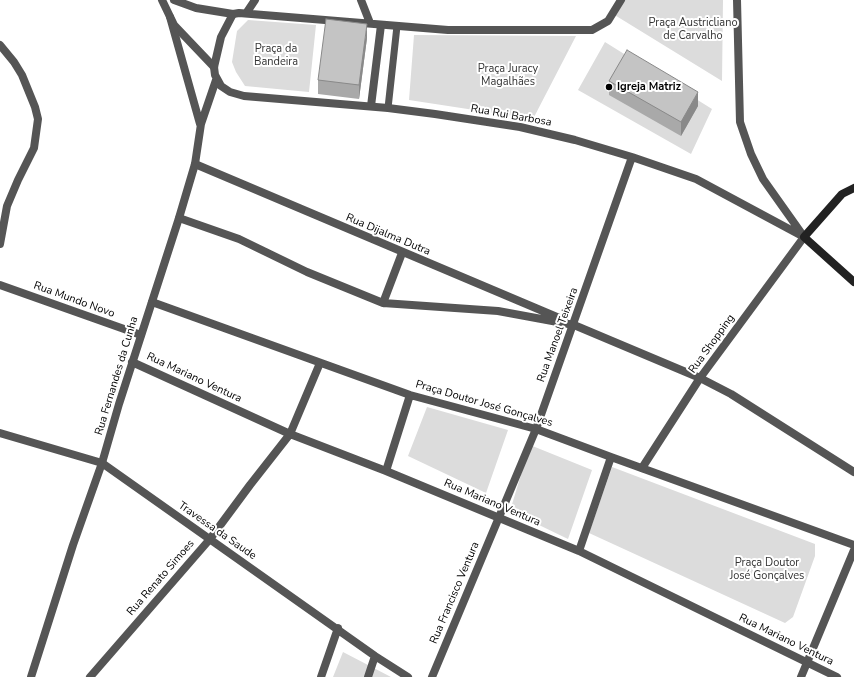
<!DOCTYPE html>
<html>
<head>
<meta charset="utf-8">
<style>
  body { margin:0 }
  canvas { display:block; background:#fff }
</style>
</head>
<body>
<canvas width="854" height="677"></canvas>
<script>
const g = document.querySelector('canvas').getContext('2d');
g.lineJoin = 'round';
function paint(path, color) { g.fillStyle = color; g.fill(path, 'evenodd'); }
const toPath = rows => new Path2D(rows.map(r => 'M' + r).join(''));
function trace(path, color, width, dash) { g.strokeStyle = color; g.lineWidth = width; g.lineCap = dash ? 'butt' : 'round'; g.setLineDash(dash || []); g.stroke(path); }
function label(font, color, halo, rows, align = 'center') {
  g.font = font + ' "Nunito Sans",sans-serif'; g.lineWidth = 4; g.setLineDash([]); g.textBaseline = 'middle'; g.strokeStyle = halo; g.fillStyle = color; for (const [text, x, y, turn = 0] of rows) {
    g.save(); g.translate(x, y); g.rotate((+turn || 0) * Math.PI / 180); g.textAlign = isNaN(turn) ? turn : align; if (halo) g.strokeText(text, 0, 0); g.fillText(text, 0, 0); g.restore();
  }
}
const green = toPath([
  [623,0,723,0,722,81,613,14],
  [248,20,316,25,309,92,245,86,236,72,232,62,237,31],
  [414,35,576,36,533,119,409,100],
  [605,42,712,109,691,154,578,90],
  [427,407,508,430,486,493,408,456],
  [530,445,592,470,568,539,510,511],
  [612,467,815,544,815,556,793,617,785,623,589,533],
  [343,652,391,677,333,677]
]);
const service = toPath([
  [388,108,397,26]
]);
const pedestrian = toPath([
  [574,325,700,378,731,394,854,472],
  [642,468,700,378,804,237]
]);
const minor = toPath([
  [162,0,174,25,214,67],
  [174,0,196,8,233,14],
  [0,45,14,62,22,75,35,107,38,119,34,148,18,180,7,206,0,244],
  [371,106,381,25],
  [195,164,564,320],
  [179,218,239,239,307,272,383,303,498,311,574,325],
  [0,285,141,335],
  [152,302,410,395,536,429,611,457,854,545],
  [383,303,402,253],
  [132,362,290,434,386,471,579,551,837,677],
  [0,433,102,463,375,656,408,677],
  [386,471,410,395],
  [579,551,611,457],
  [90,677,210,539,250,485,290,434,320,363],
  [321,677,338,628],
  [368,677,375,656],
  [801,677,854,550]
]);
const tertiary = toPath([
  [361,0,370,23],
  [621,0,608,21,592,30,448,30,239,13,233,14,221,37,214,67,215,75,221,86,230,92,244,96,388,108,435,114,520,127,575,140,632,157,696,179,804,237],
  [737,0,740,122,751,154,763,179,802,234],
  [247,12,255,0],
  [170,17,200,124],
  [31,677,73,545,102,463,119,404,179,218,195,164,201,124,216,80],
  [432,677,536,429,632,157]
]);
const secondary = toPath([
  [854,188,842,194,804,237,854,282]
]);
const wall = toPath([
  [367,38,359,99,318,94,318,80],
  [609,81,698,106,681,136,609,95]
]);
const shadedWall = toPath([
  [367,24,367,38,359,99,359,85],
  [698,92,698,106,681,136,681,122]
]);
const building = toPath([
  [326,19,367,24,359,85,318,80,326,19],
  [627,50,698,92,681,122,609,81,627,50]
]);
const markers = [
  [609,87,4,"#000"]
];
const parkNames = [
  ["Praça Austricliano",693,23],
  ["de Carvalho",693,36],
  ["Praça da",276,49],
  ["Bandeira",276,62],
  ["Praça Juracy",508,69],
  ["Magalhães",508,82],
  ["Praça Doutor",767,563],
  ["José Gonçalves",767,576]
];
const poiNames = [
  ["Igreja Matriz",617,87]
];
const streetNames = [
  ["Rua Rui Barbosa",511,116,10],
  ["Rua Dijalma Dutra",388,235,23],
  ["Rua Mundo Novo",74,300,20],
  ["Rua Manoel Teixeira",558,335,-70],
  ["Rua Shopping",712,344,-54],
  ["Rua Fernandes da Cunha",117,376,-73],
  ["Rua Mariano Ventura",194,378,25],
  ["Praça Doutor José Gonçalves",484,404,16],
  ["Rua Mariano Ventura",492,503,23],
  ["Travessa da Saude",217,531,35],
  ["Rua Renato Simoes",161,578,-49],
  ["Rua Francisco Ventura",455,593,-67],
  ["Rua Mariano Ventura",786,640,26]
];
paint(green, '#dcdcdc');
trace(service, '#555', 7);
trace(pedestrian, '#555', 8);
trace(minor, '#555', 8);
trace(tertiary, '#555', 8);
trace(secondary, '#222', 8);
paint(wall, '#a9a9a9');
paint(shadedWall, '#898989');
paint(building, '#c4c4c4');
trace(building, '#898989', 1);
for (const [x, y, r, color] of markers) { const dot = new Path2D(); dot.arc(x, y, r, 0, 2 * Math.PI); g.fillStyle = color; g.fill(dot); trace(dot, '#fff', 1.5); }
label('11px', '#333', '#fff', parkNames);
label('bold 11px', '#000', '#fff', poiNames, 'left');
label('11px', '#000', '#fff', streetNames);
</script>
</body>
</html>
